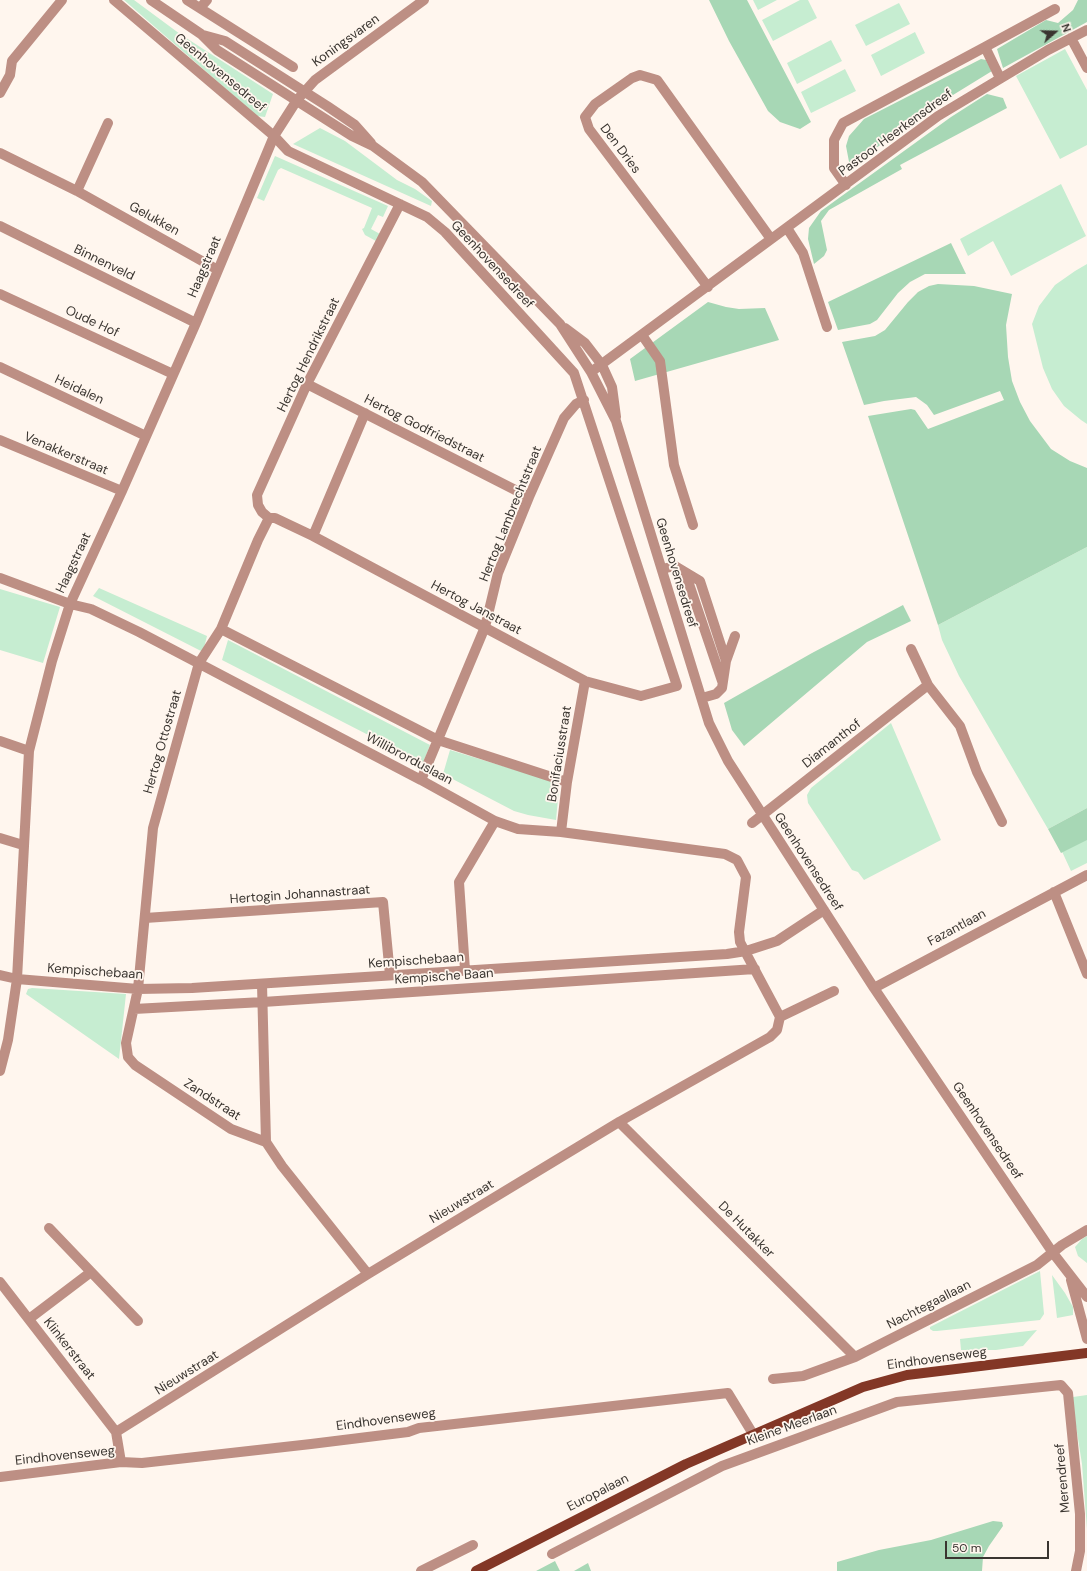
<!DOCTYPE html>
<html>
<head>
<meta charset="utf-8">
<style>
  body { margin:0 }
  #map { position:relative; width:1087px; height:1571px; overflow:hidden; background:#fff6ee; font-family:"DM Sans",sans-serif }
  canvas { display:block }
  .north { position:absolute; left:1035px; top:12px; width:40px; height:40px; -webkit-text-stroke:3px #fff6ee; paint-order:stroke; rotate:70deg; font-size:11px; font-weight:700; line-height:16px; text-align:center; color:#3a3530 }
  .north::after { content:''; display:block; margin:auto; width:14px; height:18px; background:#3a3530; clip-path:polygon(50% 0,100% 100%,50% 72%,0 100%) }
  .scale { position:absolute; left:945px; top:1541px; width:104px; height:18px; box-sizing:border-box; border:2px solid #3a3530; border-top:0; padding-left:5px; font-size:12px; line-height:14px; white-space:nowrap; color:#3a3530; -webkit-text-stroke:3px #fff6ee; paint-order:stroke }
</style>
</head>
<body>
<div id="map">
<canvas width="1087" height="1571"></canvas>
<div class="north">N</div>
<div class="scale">50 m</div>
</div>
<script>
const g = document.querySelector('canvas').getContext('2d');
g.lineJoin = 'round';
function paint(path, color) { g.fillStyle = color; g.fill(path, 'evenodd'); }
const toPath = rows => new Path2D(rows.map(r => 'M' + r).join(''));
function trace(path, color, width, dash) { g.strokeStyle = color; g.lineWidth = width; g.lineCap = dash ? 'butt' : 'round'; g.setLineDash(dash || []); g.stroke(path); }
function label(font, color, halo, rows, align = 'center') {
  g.font = font + ' "DM Sans",sans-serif'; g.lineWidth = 3.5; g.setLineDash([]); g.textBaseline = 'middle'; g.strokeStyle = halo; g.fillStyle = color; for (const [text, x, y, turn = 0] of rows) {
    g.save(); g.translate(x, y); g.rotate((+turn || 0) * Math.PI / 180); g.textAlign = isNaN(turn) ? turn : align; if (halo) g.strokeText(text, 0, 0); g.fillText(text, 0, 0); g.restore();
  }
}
const green = toPath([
  [124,0,134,0,180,34,273,94,265,117,257,116],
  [753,0,777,0,758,10],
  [800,0,808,0,817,18,773,41,762,20],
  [899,3,910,24,866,46,855,25],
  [915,32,925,53,881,76,871,55],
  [831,40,842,61,797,84,787,63],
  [1065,49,1087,90,1087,145,1060,159,1016,76],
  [845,69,856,91,811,113,801,92],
  [320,128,345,141,397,180,415,189,432,201,431,206,293,144],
  [275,156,388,206,383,217,378,215,371,229,380,234,376,241,365,235,362,229,364,228,372,208,281,168,278,170,264,201,257,198],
  [1061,184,1086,236,1011,276,993,241,968,256,960,239],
  [1087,264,1087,424,1081,420,1064,406,1052,389,1043,368,1032,324,1039,306,1055,285,1075,271],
  [1087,547,1087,808,1048,829,959,676,942,640,938,625],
  [99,588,207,636,203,652,93,596],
  [0,589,60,607,43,663,0,650],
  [228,640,430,745,423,763,222,660],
  [891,723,941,840,864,880,858,872,852,870,808,803,807,795,811,788],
  [450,750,552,781,559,788,556,820,528,815,514,811,443,774],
  [1087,815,1087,863,1071,871,1053,832],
  [32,988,126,994,119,1059,26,994,28,989],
  [1087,1236,1087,1263,1078,1256,1075,1247,1082,1239],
  [1040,1271,1044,1314,1040,1320,937,1331,933,1331,930,1329,930,1327],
  [1052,1275,1065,1293,1073,1307,1073,1315,1057,1318],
  [1037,1330,1023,1346,996,1350,961,1350,960,1339],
  [1087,1395,1087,1529,1082,1464,1072,1401,1073,1397]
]);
const forest = toPath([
  [709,0,747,0,811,122,800,129,780,122,768,111,729,41],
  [1078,0,1087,0,1087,22,1003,68,997,49,1046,20,1058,23,1073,10],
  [981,59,986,60,992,71,927,111,850,167,846,146,849,136,864,119],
  [987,94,1003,98,1007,108,900,165,902,169,829,210,821,221,827,250,824,256,814,264,808,239,809,228,821,211,951,117],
  [951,243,966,274,925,274,910,282,898,293,877,320,870,324,838,330,828,302],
  [938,284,974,286,1012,294,1006,325,1008,357,1012,381,1020,402,1030,421,1051,449,1070,461,1087,468,1087,547,938,625,868,416,911,409,915,410,928,429,1004,400,1000,391,934,415,927,405,916,397,884,401,864,405,842,342,875,336,885,330,908,302,918,292,929,286],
  [708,302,726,307,739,309,765,308,779,340,635,381,630,359],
  [903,605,911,621,867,642,744,746,732,730,724,703,812,653],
  [1087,808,1087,840,1061,853,1048,829],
  [993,1521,1002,1522,1003,1526,989,1546,983,1557,982,1571,837,1571,837,1562,879,1550,931,1540],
  [555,1561,560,1571,536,1571],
  [588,1563,591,1571,574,1571]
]);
const minor = toPath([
  [114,0,274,136,288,151,427,217,445,232,574,373,677,686,641,696,585,681,313,536,275,518,269,518],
  [151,0,201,34,217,50,352,136,373,146,422,182,560,324,591,372,616,421,709,723,728,761,874,988,1053,1253,1087,1297],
  [187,0,293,67],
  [200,8,207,0],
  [203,35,225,41,327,106,355,125,371,143],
  [1071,38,1087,68],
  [985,47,1055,9],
  [0,93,10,75,12,61,62,0],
  [0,153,77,191,218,270],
  [846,185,834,168,834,140,843,123,985,47,1000,78],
  [77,191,108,123],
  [0,226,196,323],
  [787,228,803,253,827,327],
  [708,287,589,129,585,117,595,104,632,78,640,75,657,80,771,239],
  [0,294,173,374],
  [565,328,585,343,602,365,612,387,616,417],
  [642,335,660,361,674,465,693,525],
  [0,367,146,436],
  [591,372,938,116,1048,50,1087,30],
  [307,384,529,497],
  [0,440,122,491],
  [269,518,258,540,221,629,199,663,153,828,138,989,126,1043,128,1057,135,1065,231,1129,266,1142,282,1166,368,1274],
  [269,518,262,512,258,505,257,495,307,384,400,204],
  [313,536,365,413],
  [662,569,675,566,700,581,726,661,722,688,716,694,702,698],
  [685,572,722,681],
  [0,578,70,604,91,609,139,632,421,780,495,821,518,829,561,832,725,854,737,860,746,877,739,932,740,942,780,1017,777,1030,770,1037,619,1122,368,1274,116,1432,121,1462],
  [221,629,438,740,567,782],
  [911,649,928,685],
  [726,661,735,636],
  [0,741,29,751],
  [421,780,485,627,498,573,529,497,564,418,576,404,584,400],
  [752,823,928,685,960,726,977,772,1002,822],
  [561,832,567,782,585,681],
  [0,838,23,845],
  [1054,892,1087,974],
  [145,918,383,902,390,975],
  [465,970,459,882,495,821],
  [0,975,17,979,138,989,192,988,727,954,746,951,777,941,824,910],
  [262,984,266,1142],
  [874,988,1087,875],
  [134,1009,263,1002,755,969],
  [780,1017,834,991],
  [0,1071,8,1040,17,979,29,751,52,661,70,604,122,491,196,323,274,136,297,100,315,80,424,0],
  [619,1122,855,1357],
  [49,1228,138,1321],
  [1071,1280,1087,1339],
  [0,1282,116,1432],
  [29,1319,91,1272],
  [773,1379,803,1376,855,1357,1037,1265,1062,1245,1087,1230],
  [0,1477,121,1462,142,1463,311,1444,408,1432,419,1428,728,1393,753,1434],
  [552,1554,722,1466,897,1402,1061,1385,1068,1393,1080,1514,1080,1551,1076,1571],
  [421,1571,473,1545]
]);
const major = toPath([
  [476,1571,686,1464,863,1387,907,1375,1087,1353]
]);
const streetNames = [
  ["Koningsvaren",346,41,-36],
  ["Geenhovensedreef",220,73,40],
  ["Pastoor Heerkensdreef",896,133,-36],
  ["Den Dries",620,149,53],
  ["Gelukken",154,219,29],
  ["Binnenveld",104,263,26],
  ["Geenhovensedreef",492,265,47],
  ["Haagstraat",205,267,-67],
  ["Oude Hof",92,322,25],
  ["Hertog Hendrikstraat",309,355,-64],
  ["Heidalen",79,390,25],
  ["Hertog Godfriedstraat",424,429,27],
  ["Venakkerstraat",66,454,23],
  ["Hertog Lambrechtstraat",511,514,-68],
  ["Haagstraat",74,563,-65],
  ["Geenhovensedreef",676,573,73],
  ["Hertog Janstraat",476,608,28],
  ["Hertog Ottostraat",163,742,-74],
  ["Diamanthof",832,744,-38],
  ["Bonifaciusstraat",560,754,-81],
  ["Willibrorduslaan",409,759,28],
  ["Geenhovensedreef",808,862,57],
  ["Hertogin Johannastraat",300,895,-4],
  ["Fazantlaan",957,928,-28],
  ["Kempischebaan",416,961,-4],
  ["Kempischebaan",95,972,4],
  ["Kempische Baan",444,977,-4],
  ["Zandstraat",212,1100,33],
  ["Geenhovensedreef",987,1131,56],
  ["Nieuwstraat",462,1202,-31],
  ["De Hutakker",746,1230,45],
  ["Nachtegaallaan",929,1305,-27],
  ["Klinkerstraat",69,1349,52],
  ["Eindhovenseweg",937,1359,-8],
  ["Nieuwstraat",187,1373,-32],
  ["Eindhovenseweg",386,1420,-8],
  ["Kleine Meerlaan",792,1426,-20],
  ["Eindhovenseweg",65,1456,-6],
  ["Merendreef",1063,1478,-95],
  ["Europalaan",598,1493,-27]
];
paint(green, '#c6edd1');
paint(forest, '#a7d7b5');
trace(minor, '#bd8f84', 10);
trace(major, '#833726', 10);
label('13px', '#3a3530', '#fff6ee', streetNames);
</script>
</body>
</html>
